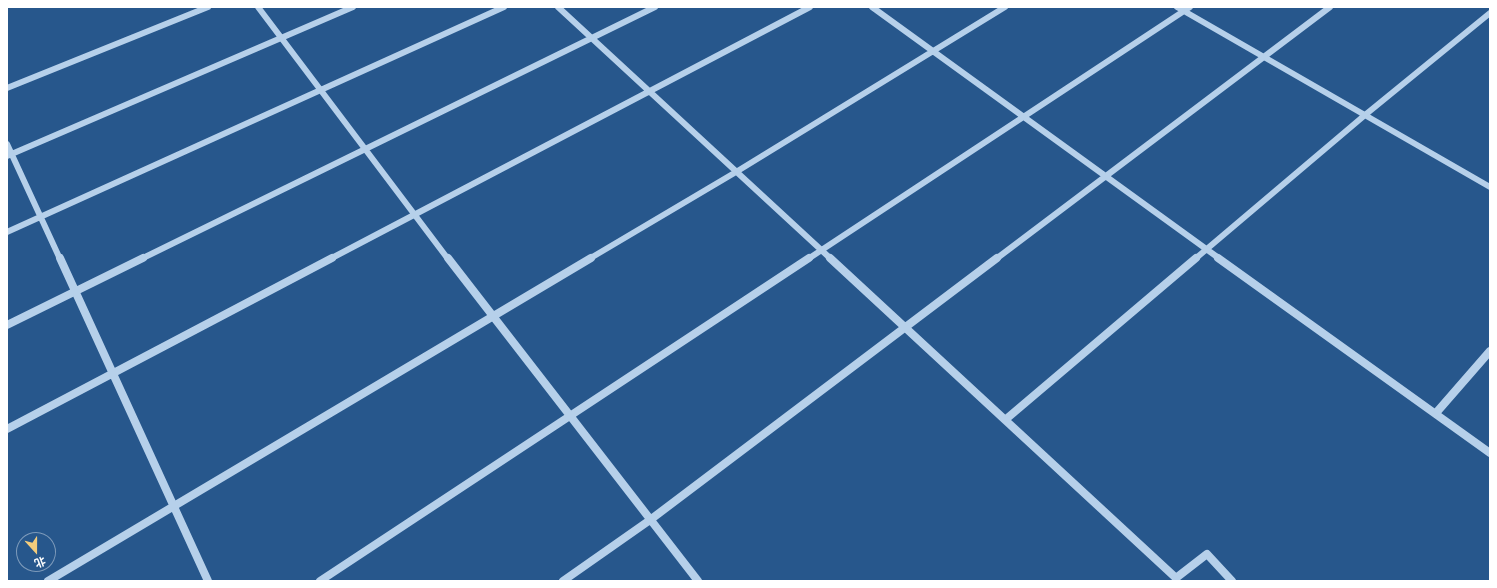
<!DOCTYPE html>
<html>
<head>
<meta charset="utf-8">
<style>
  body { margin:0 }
  #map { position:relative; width:1497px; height:588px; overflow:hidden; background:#27578c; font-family:"IBM Plex Sans","Noto Sans SC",sans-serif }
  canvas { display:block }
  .frame { position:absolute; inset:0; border:8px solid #fff; pointer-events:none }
  .north { position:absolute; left:16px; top:532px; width:40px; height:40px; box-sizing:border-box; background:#27578c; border:1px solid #7d9aba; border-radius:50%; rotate:159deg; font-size:11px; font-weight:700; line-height:16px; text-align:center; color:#fff }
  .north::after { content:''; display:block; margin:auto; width:14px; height:18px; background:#f3cc7c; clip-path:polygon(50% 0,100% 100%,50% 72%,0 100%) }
</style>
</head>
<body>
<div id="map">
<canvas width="1497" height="588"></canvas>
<div class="frame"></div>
<div class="north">北</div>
</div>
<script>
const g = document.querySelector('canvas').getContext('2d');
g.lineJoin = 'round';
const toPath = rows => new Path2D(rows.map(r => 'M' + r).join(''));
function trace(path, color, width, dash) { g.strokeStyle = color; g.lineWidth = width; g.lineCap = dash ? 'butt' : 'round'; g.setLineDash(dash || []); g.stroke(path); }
const minorFar1 = toPath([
  [258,7,448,259],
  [558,7,831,259],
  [872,7,1220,259],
  [1177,7,1490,187],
  [7,88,208,7],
  [7,144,60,259],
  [7,156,353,7],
  [7,232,504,7],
  [141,259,655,7],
  [330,259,810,7],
  [589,259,736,172,1005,7],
  [808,259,1190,7],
  [996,259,1330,7],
  [1195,259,1365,115,1490,13]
]);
const minor = toPath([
  [60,258,208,581],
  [448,258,698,581],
  [830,258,1176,578,1207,554,1232,581],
  [1218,258,1490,453],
  [7,325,143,258],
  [1436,413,1490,351],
  [1005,420,1196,258],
  [7,429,332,258],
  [48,581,591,258],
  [320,581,809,258],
  [563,581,650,520,997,258]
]);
trace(minorFar1, '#b6d0ea', 6);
trace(minor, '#b6d0ea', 8);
</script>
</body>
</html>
